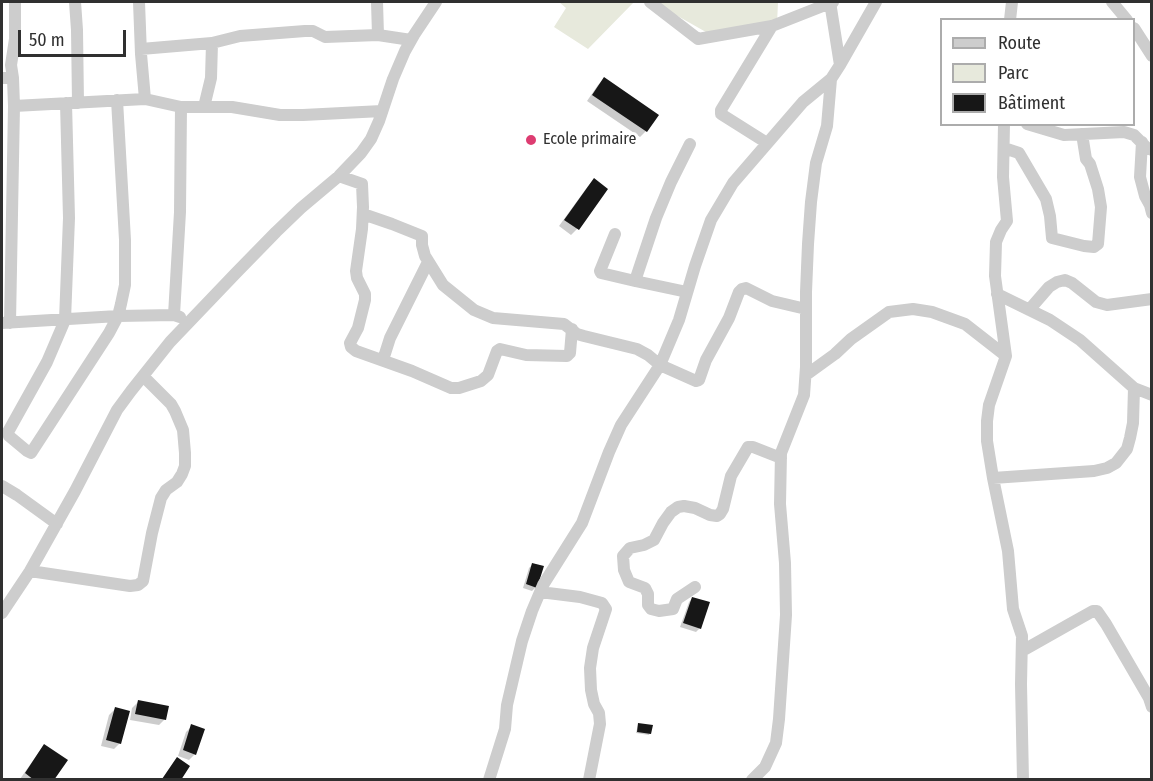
<!DOCTYPE html>
<html>
<head>
<meta charset="utf-8">
<style>
  body { margin:0 }
  #map { position:relative; width:1153px; height:781px; overflow:hidden; background:#fff; font-family:"Fira Sans Condensed",sans-serif }
  canvas { display:block }
  .frame { position:absolute; inset:0; border:3px solid #303030; pointer-events:none }
  .legend { position:absolute; left:940px; top:18px; width:195px; height:108px; box-sizing:border-box; background:#fff; border:2px solid #acacac; margin:0; padding:8px 10px; list-style:none; font-size:18px; color:#303030 }
  .legend li { display:flex; align-items:center; gap:12px; height:30px }
  .legend b { width:30px; border:2px solid #acacac }
  .scale { position:absolute; left:18px; top:30px; width:108px; height:27px; box-sizing:border-box; border:3px solid #303030; border-top:0; padding-left:8px; font-size:18px; line-height:21px; white-space:nowrap; color:#303030; -webkit-text-stroke:4px #fff; paint-order:stroke }
</style>
</head>
<body>
<div id="map">
<canvas width="1153" height="781"></canvas>
<div class="frame"></div>
<ul class="legend">
<li><b style="height:8px;background:#cdcdcd"></b>Route</li>
<li><b style="height:16px;background:#e7e9dc"></b>Parc</li>
<li><b style="height:16px;background:#171717"></b>Bâtiment</li>
</ul>
<div class="scale">50 m</div>
</div>
<script>
const g = document.querySelector('canvas').getContext('2d');
g.lineJoin = 'round';
function paint(path, color) { g.fillStyle = color; g.fill(path, 'evenodd'); }
const toPath = rows => new Path2D(rows.map(r => 'M' + r).join(''));
function trace(path, color, width, dash) { g.strokeStyle = color; g.lineWidth = width; g.lineCap = dash ? 'butt' : 'round'; g.setLineDash(dash || []); g.stroke(path); }
function label(font, color, halo, rows, align = 'center') {
  g.font = font + ' "Fira Sans Condensed",sans-serif'; g.lineWidth = 6; g.setLineDash([]); g.textBaseline = 'middle'; g.strokeStyle = halo; g.fillStyle = color; for (const [text, x, y, turn = 0] of rows) {
    g.save(); g.translate(x, y); g.rotate((+turn || 0) * Math.PI / 180); g.textAlign = isNaN(turn) ? turn : align; if (halo) g.strokeText(text, 0, 0); g.fillText(text, 0, 0); g.restore();
  }
}
const green = toPath([
  [559,2,634,2,588,49,554,27,566,8],
  [653,2,778,2,777,24,720,40]
]);
const shadow = toPath([
  [604,79,646,131,640,137,587,101,598,85],
  [594,180,606,189,577,229,571,235,559,226,588,186],
  [533,564,536,587,532,591,523,588,529,568],
  [693,598,700,628,696,632,680,627,689,602],
  [138,702,165,719,159,725,130,720,132,708],
  [115,709,120,743,114,749,101,746,109,715],
  [638,725,650,733,649,735,636,733],
  [192,726,195,754,189,760,178,756,186,732],
  [45,746,52,780,20,779,39,752]
]);
const building = toPath([
  [604,77,659,115,647,132,592,95],
  [594,178,608,189,579,230,564,220],
  [532,563,544,566,537,588,526,584],
  [692,597,710,602,701,629,683,623],
  [138,700,169,706,166,720,135,714],
  [115,707,130,711,121,744,106,740],
  [638,723,653,725,651,734,637,732],
  [191,724,205,729,196,755,183,750],
  [44,744,68,760,54,780,34,780,25,773],
  [177,757,190,766,181,780,163,780,162,779]
]);
const street = toPath([
  [75,2,77,30,78,103],
  [139,2,141,54,145,99],
  [377,2,378,35],
  [650,2,698,39,772,26,833,2],
  [830,2,840,65],
  [1112,2,1127,20],
  [1010,20,1012,2],
  [1134,28,1152,56],
  [141,49,212,43],
  [2,78,13,78,14,106,145,99,181,107,204,107],
  [13,78,11,65,15,39,15,2],
  [66,103,69,218,65,320,47,362,8,432,9,436,27,451,31,453,109,333,118,316,121,304,125,285,125,240,117,100],
  [382,111,303,115,280,115,232,107,204,107,211,78,212,43,240,36,305,31,313,31,325,37,378,35,411,40],
  [1004,124,1003,177,1007,221,1001,230,996,242,995,276,1006,356,989,405,987,421,987,441,993,478,1008,551,1013,609,1022,636,1021,684,1023,780],
  [1027,124,1064,135,1124,132,1134,135,1147,148,1152,150],
  [1142,142,1140,177,1145,196,1150,205,1152,213],
  [767,143,721,114,721,110,772,26],
  [1004,148,1019,153,1046,199,1050,216,1052,238,1084,246,1094,247,1098,244,1101,207,1098,189,1090,164,1086,159,1082,134],
  [339,176,362,184,363,207,362,229,356,271,357,278,365,294,365,300,358,328,350,343,351,347,356,351,412,371,451,388,459,388,481,381,488,375,497,351,500,349,526,355,567,356,570,353,572,329],
  [363,214,392,224,422,236,422,245,425,256,443,285,474,310,493,318,564,324,577,334,584,336,637,349,648,355,660,365,696,381,699,380,706,360,729,318,739,292,742,289,746,288,772,301,806,309],
  [615,234,600,271,601,273,635,281],
  [687,292,635,281,656,218,671,182,690,144],
  [997,294,1050,320,1080,340,1134,388,1152,395],
  [1029,310,1049,287,1057,282,1065,280,1072,283,1096,302,1107,305,1152,299],
  [174,315,180,212,181,107],
  [2,323,118,316,174,315,180,317],
  [10,323,14,106],
  [383,360,390,338,428,262],
  [806,375,835,354,851,339,889,312,913,309,932,312,965,324,1006,356],
  [993,478,1094,471,1107,468,1116,463,1127,449,1130,438,1133,423,1134,388],
  [2,486,17,495,57,524],
  [30,571,130,586,138,585,143,581,152,533,161,498,166,490,177,482,182,474,185,466,185,453,183,430,175,411,171,404,143,376],
  [695,587,677,599,673,609,659,611,651,609,648,605,648,594,645,588,629,582,624,570,623,556,630,548,644,545,654,540,663,523,671,512,678,507,684,506,695,508,710,515,717,516,720,514,723,509,731,476,748,447,753,447,781,458],
  [540,592,580,597,602,603,606,609,593,648,590,668,591,690,594,704,599,713,600,724,589,780],
  [2,613,30,571,75,491,117,410,131,391,170,342,235,274,276,232,301,208,339,176,361,153,371,139,379,121,393,79,405,51,414,35,436,2],
  [1022,651,1068,625,1093,611,1097,611,1106,624,1149,698,1152,707],
  [489,780,505,729,507,705,522,641,532,611,543,585,582,523,609,452,621,425,660,365,679,320,695,266,711,220,733,183,803,102,831,79],
  [752,780,765,767,776,743,779,719,786,615,785,563,780,504,781,453,804,395,806,367,806,292,808,244,811,202,816,163,827,126,831,79,840,65,876,2]
]);
const markers = [
  [531,140,6,"#dd3c71"]
];
const poiNames = [
  ["Ecole primaire",543,140]
];
paint(green, '#e7e9dc');
paint(shadow, '#0003');
paint(building, '#171717');
trace(street, '#cdcdcd', 12);
for (const [x, y, r, color] of markers) { const dot = new Path2D(); dot.arc(x, y, r, 0, 2 * Math.PI); g.fillStyle = color; g.fill(dot); trace(dot, '#fff', 2); }
label('16px', '#303030', '#fff', poiNames, 'left');
</script>
</body>
</html>
